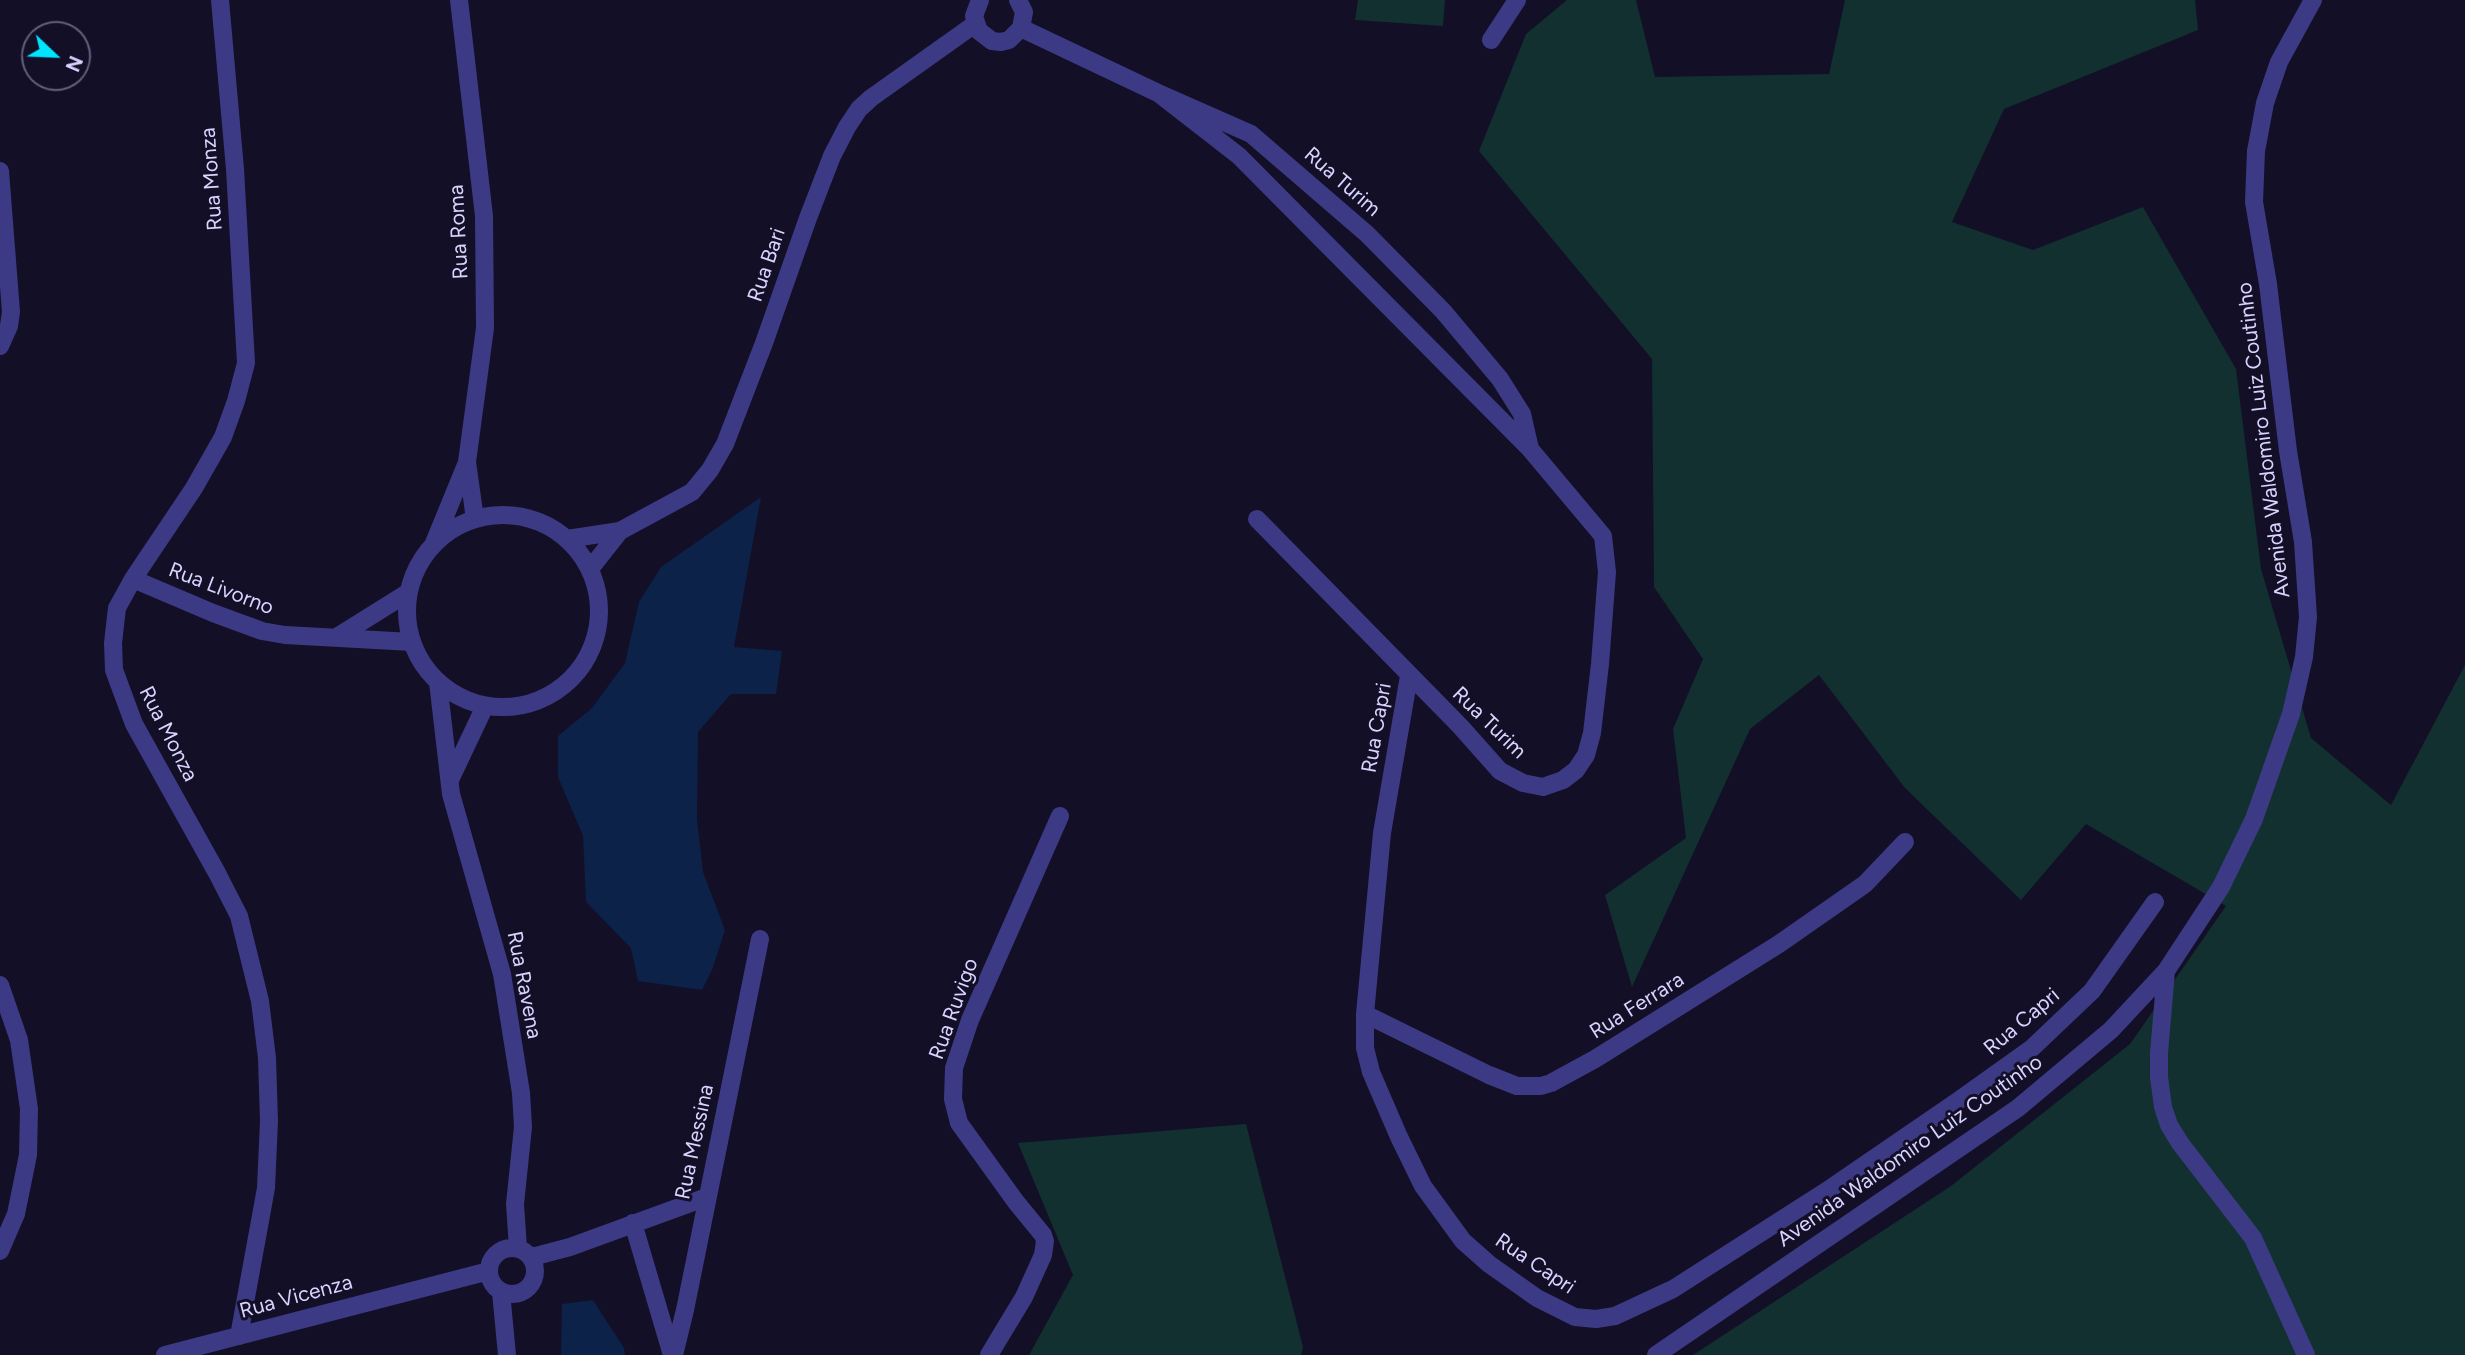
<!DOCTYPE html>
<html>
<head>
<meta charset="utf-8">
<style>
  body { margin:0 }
  #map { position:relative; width:2465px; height:1355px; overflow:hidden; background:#130f26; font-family:Figtree,sans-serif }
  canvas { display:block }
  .north { position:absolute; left:21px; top:21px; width:70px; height:70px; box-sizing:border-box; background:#130f26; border:2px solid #625e7d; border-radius:50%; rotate:113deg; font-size:19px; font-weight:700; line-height:28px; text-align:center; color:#d9d4ff }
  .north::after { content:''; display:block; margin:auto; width:24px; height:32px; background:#00e5ff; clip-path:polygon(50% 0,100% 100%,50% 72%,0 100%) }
</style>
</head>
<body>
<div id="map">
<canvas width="2465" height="1355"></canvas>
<div class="north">N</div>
</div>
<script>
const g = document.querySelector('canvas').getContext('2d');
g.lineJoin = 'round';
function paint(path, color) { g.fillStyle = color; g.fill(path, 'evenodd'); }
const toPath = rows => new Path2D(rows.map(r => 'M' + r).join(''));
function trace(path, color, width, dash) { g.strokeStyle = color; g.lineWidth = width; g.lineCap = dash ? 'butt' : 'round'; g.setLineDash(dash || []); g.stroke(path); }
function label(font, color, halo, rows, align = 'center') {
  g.font = font + ' Figtree,sans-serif'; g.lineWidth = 6; g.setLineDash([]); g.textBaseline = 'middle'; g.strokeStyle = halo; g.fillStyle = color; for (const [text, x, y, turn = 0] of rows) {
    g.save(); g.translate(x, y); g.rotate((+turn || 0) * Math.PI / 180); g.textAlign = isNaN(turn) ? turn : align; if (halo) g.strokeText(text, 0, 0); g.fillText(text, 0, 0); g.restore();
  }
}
const green = toPath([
  [1358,0,1445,0,1443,26,1355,20],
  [1567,0,1636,0,1655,77,1829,74,1845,0,2195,0,2198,30,2004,109,1952,222,2033,250,2143,207,2236,369,2261,569,2311,738,2391,805,2465,665,2465,1355,1693,1355,1951,1186,2130,1044,2226,906,2086,824,2021,900,1905,788,1819,675,1750,729,1632,987,1605,895,1686,838,1673,729,1703,659,1654,587,1652,359,1479,151,1526,34],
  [1246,1124,1303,1347,1301,1355,1029,1355,1073,1275,1018,1143]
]);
const water = toPath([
  [761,497,734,647,782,651,776,694,731,694,698,732,697,819,703,872,725,930,712,970,702,990,638,981,631,948,586,902,583,836,558,777,558,736,592,708,625,663,639,602,661,567],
  [593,1300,624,1348,625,1355,561,1355,562,1304]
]);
const minor = toPath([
  [220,0,235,169,246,363,236,401,223,437,194,488,133,579,117,608,113,643,114,670,134,724,217,873,239,916,260,1001,267,1058,269,1121,266,1188,239,1336],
  [459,0,484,216,485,328,467,462,475,519],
  [980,0,974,16,979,31,992,41,1001,42,1009,40,1021,28,1024,12,1018,0],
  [1021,28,1158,93,1251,134,1367,234,1443,311,1500,379,1522,414,1530,449],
  [1491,40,1517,0],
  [1158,93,1239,156,1530,449,1603,536,1607,572,1600,664,1592,733,1586,755,1576,770,1563,780,1543,787,1523,783,1500,771,1460,726,1257,519],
  [0,171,11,312,9,326,0,346],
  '407 611a96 96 0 1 1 192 0a96 96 0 1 1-192 0Z',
  [567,539,620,531,692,492,710,470,725,444,764,343,808,218,832,156,847,127,859,109,871,98,975,24],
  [434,543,466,465],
  [590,569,620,531],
  [133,579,213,613,262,631,285,635,412,642],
  [337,637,409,592],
  [1409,676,1382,833,1365,1014,1365,1048,1371,1072,1399,1137,1423,1186,1463,1241,1489,1264,1537,1298,1575,1317,1596,1319,1615,1316,1673,1289,1831,1188,1958,1101,2032,1048,2092,991,2155,902],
  [438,682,451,794,502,974,521,1093,523,1127,515,1204,518,1248],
  [450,780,485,706],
  [2166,971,2159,1053,2159,1077,2163,1107,2169,1125,2180,1143,2253,1238,2306,1355],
  [0,985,19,1040,29,1109,28,1155,16,1214,0,1251],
  [1365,1014,1489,1075,1517,1086,1541,1086,1551,1083,1595,1059,1779,944,1865,884,1905,842],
  [633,1223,672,1355],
  '489 1271a23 23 0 1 1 46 0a23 23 0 1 1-46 0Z',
  [532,1257,570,1247,707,1197],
  [501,1292,507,1355],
  [165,1355,489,1271],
  [674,1355,685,1310,760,939],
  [989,1355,1024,1297,1043,1255,1045,1241,1043,1235,1016,1202,959,1123,953,1099,954,1068,970,1020,1060,816],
  [1656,1355,2018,1108,2111,1030,2166,971,2221,887,2254,819,2291,714,2304,657,2308,617,2303,542,2288,451,2268,284,2254,202,2256,151,2265,103,2279,62,2313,0]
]);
const streetNames = [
  ["Rua Monza",212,179,-94],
  ["Rua Turim",1342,182,41],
  ["Rua Roma",459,232,-93],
  ["Rua Bari",767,265,-71],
  ["Avenida Waldomiro Luiz Coutinho",2264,440,-97],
  ["Rua Livorno",221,589,21],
  ["Rua Turim",1489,723,44],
  ["Rua Capri",1377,728,-80],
  ["Rua Monza",168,734,63],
  ["Rua Ravena",524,985,79],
  ["Rua Ferrara",1637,1006,-32],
  ["Rua Ruvigo",954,1009,-70],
  ["Rua Capri",2022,1022,-40],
  ["Rua Messina",695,1142,-78],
  ["Avenida Waldomiro Luiz Coutinho",1910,1151,-35],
  ["Rua Capri",1535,1264,34],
  ["Rua Vicenza",296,1297,-15]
];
paint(green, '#12302f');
paint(water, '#0c2248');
trace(minor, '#3d3a85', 18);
label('21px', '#d9d4ff', '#130f26', streetNames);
</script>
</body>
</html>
